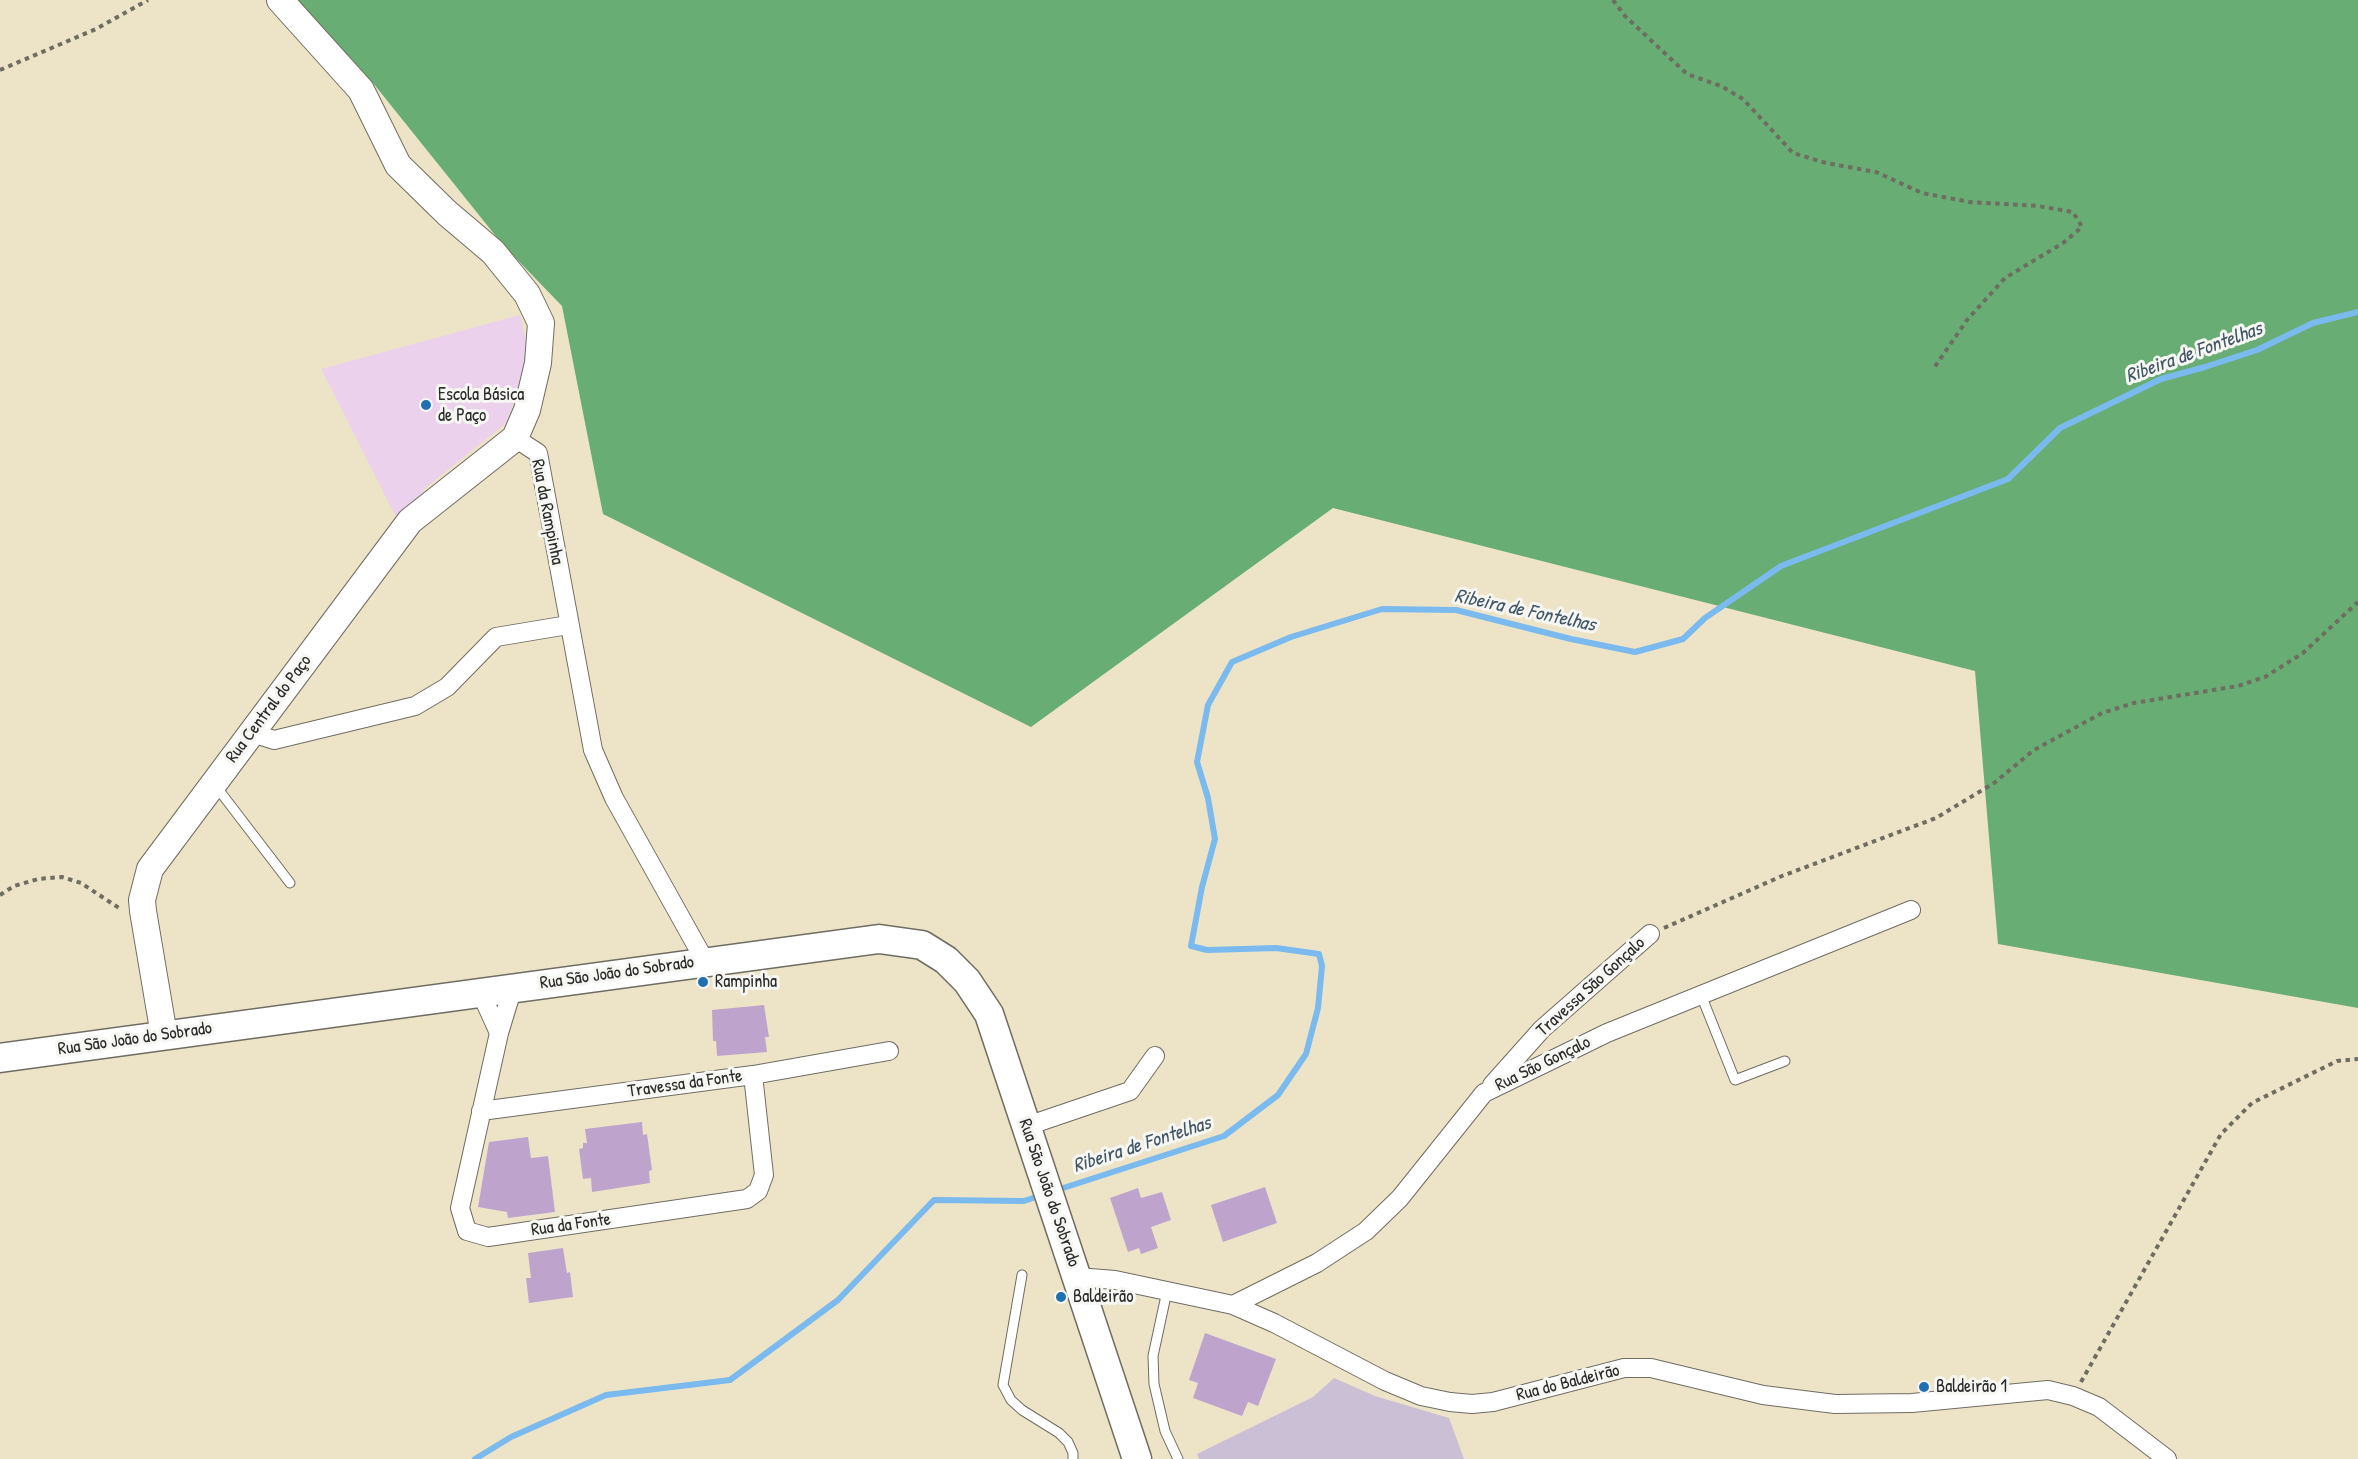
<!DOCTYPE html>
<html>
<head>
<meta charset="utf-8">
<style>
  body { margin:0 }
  canvas { display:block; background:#ede4c7 }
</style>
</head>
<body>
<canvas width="2358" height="1459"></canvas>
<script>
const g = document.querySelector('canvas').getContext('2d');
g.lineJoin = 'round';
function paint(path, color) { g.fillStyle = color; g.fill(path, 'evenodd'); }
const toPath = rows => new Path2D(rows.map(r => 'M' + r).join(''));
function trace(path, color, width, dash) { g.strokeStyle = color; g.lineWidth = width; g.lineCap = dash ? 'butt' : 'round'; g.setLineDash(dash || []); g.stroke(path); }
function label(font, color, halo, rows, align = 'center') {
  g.font = font + ' "Patrick Hand",sans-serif'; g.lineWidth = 6; g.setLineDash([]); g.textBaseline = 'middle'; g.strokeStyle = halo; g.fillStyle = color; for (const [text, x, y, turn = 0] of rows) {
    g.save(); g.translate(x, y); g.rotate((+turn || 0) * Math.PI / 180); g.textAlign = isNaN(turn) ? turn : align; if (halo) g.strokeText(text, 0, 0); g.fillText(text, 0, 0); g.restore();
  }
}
const built = toPath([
  [520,315,527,344,527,351,522,385,505,424,423,490,424,496,397,519,321,369]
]);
const industrial = toPath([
  [1334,1378,1375,1396,1449,1418,1464,1459,1199,1459,1197,1454,1313,1397]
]);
const forest = toPath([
  [293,0,2358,0,2358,1008,1998,944,1975,671,1333,508,1031,727,603,514,562,306,503,245,373,83]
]);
const stream = toPath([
  [1054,1191,1224,1136,1278,1095,1306,1054,1318,1008,1322,966,1319,954,1276,948,1207,950,1191,946,1202,887,1215,839,1208,798,1197,762,1208,705,1232,662,1291,637,1382,609,1456,610,1571,639,1635,652,1683,639,1705,618,1781,566,2008,479,2060,428,2161,379,2205,367,2257,350,2313,323,2358,312],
  [475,1459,511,1437,606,1395,730,1380,838,1300,934,1200,1024,1201,1042,1195]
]);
const building = toPath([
  [764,1005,769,1037,765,1037,767,1052,717,1056,716,1041,713,1041,712,1010],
  [642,1122,643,1135,647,1134,652,1170,649,1171,650,1183,592,1192,591,1178,583,1179,579,1149,583,1148,583,1143,587,1143,585,1129],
  [528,1137,531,1158,548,1156,555,1212,508,1218,507,1212,478,1207,489,1142],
  [1265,1187,1277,1223,1223,1242,1211,1205],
  [1138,1188,1141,1198,1162,1192,1171,1220,1151,1227,1158,1248,1141,1254,1139,1248,1128,1252,1110,1198],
  [563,1248,567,1273,570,1272,573,1297,529,1303,526,1278,531,1278,528,1253],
  [1205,1333,1276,1359,1258,1406,1248,1402,1242,1416,1193,1398,1198,1383,1189,1380]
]);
const path = toPath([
  [1613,0,1625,16,1687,74,1721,86,1743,99,1793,153,1826,163,1876,172,1922,193,1970,202,2038,206,2073,212,2082,227,2063,243,2005,278,1967,320,1934,368],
  [0,70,96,29,148,0],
  [0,895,14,886,38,879,62,877,81,883,122,910],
  [1664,928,1782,876,1936,818,1994,783,2034,750,2102,713,2134,703,2238,686,2265,677,2303,653,2358,602],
  [2081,1382,2221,1134,2252,1103,2337,1061,2358,1059]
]);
const lane = toPath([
  [215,785,290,883],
  [1701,995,1735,1080,1785,1061],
  [1022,1275,1003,1385,1011,1400,1022,1410,1059,1433,1068,1442,1073,1453,1073,1459],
  [1167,1291,1153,1356,1154,1384,1165,1431,1178,1459]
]);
const street = toPath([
  [515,438,538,453,593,750,614,798,705,961],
  [252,733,274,740,415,706,447,687,496,637,568,625],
  [513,987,499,1033,460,1208,467,1231,488,1237,747,1199,758,1191,764,1175,753,1075],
  [480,991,499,1033],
  [1492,1085,1542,1029,1650,934],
  [481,1111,753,1075,889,1051],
  [1027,1126,1130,1091,1155,1056],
  [1077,1277,1115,1280,1233,1305,1274,1323,1385,1381,1421,1396,1450,1402,1472,1404,1493,1402,1624,1368,1651,1368,1763,1395,1835,1404,1912,1403,2048,1390,2073,1396,2099,1407,2167,1459],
  [1233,1305,1317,1263,1366,1231,1400,1198,1484,1093,1607,1033,1911,910]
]);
const secondary = toPath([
  [164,1035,143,911,142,900,150,869,410,521,515,438,527,410,538,363,541,323,527,294,493,252,447,213,398,165,361,90,280,0]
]);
const primary = toPath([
  [0,1058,879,939,922,945,946,960,967,981,989,1014,1137,1459]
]);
const markers = [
  [426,405,6,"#1f6fb2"],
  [703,982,6,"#1f6fb2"],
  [1061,1297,6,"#1f6fb2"],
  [1924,1387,6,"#1f6fb2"]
];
const poiNames = [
  ["Escola Básica",438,395],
  ["de Paço",438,416],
  ["Rampinha",715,982],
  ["Baldeirão",1073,1297],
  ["Baldeirão 1",1936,1387]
];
const streetNames = [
  ["Rua da Rampinha",547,512,79],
  ["Rua Central do Paço",269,709,-53],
  ["Rua São João do Sobrado",617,973,-8],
  ["Travessa São Gonçalo",1591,987,-42],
  ["Rua São João do Sobrado",135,1039,-8],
  ["Rua São Gonçalo",1543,1064,-26],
  ["Travessa da Fonte",685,1084,-8],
  ["Rua São João do Sobrado",1049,1193,71],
  ["Rua da Fonte",571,1225,-8],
  ["Rua do Baldeirão",1568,1383,-14]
];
const waterNames = [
  ["Ribeira de Fontelhas",2194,353,-20],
  ["Ribeira de Fontelhas",1525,611,12],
  ["Ribeira de Fontelhas",1142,1145,-18]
];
paint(built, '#ebd1eb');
paint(industrial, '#cbbfd5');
paint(forest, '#68ad73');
trace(stream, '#7abaee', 6);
paint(building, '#bea4cd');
trace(lane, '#6f6c62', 11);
trace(street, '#6f6c62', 20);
trace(secondary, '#6f6c62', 28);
trace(primary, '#6f6c62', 31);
trace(path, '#6f6c62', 4, [4.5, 4.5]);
trace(lane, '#fff', 9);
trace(street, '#fff', 18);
trace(secondary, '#fff', 26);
trace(primary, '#fff', 28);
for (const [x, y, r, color] of markers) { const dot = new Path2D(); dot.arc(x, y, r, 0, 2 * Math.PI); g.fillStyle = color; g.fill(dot); trace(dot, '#f6f6f2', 2); }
label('18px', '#2b2b2b', '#f6f6f2', poiNames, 'left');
label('18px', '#2b2b2b', '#f6f6f2', streetNames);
label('italic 20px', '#435666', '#f6f6f2', waterNames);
</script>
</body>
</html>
